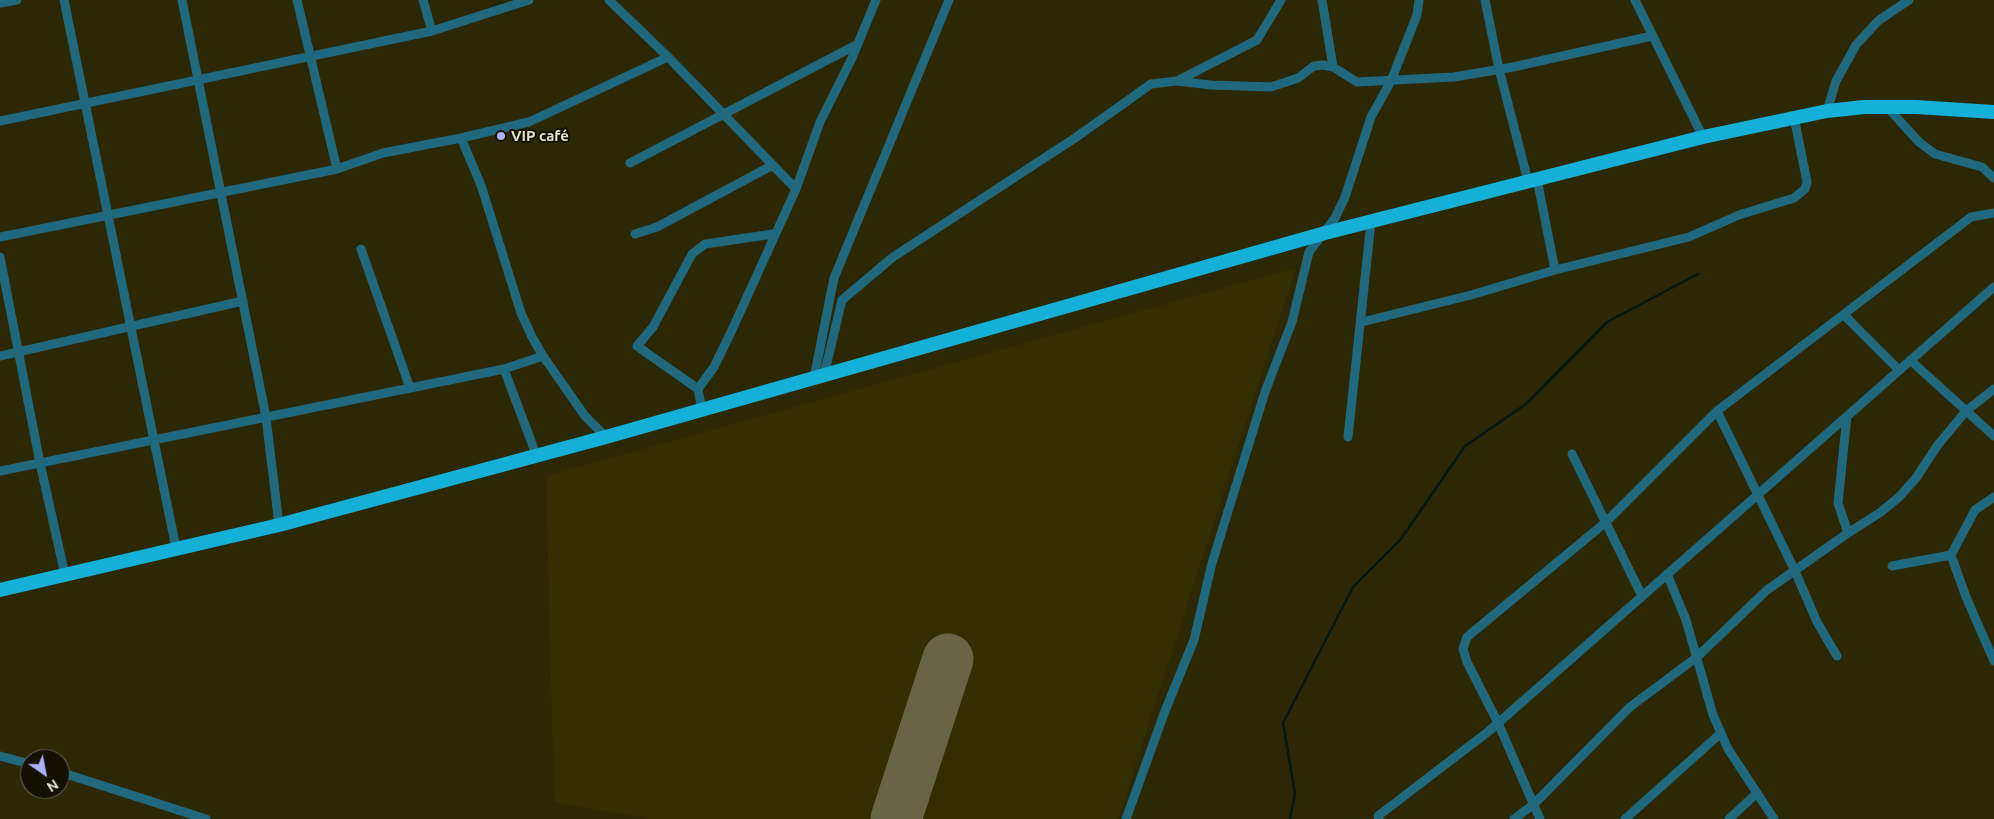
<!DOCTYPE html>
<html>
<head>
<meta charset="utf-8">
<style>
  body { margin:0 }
  #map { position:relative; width:1994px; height:819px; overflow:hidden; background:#2c2805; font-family:Ubuntu,sans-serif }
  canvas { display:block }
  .north { position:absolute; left:20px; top:749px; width:50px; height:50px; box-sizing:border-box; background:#131001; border:1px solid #676451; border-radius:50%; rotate:147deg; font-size:14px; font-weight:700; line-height:20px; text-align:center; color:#e4e1c9 }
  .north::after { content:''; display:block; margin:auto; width:18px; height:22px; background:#acaffb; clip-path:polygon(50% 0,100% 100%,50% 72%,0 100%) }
</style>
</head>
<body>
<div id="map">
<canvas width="1994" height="819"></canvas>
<div class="north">N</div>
</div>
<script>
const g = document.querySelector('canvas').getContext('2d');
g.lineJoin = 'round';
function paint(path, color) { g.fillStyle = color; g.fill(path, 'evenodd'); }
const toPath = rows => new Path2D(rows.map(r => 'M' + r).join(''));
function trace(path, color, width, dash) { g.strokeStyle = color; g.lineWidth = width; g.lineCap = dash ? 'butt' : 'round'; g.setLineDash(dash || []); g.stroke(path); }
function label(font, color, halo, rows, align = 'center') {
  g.font = font + ' Ubuntu,sans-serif'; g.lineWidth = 4; g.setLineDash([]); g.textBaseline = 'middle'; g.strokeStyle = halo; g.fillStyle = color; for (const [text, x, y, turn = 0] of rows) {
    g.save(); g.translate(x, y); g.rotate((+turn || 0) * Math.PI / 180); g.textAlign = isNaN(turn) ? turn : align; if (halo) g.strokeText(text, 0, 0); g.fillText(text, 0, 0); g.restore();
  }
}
const built = toPath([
  [1296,268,1118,819,649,819,554,802,546,476]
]);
const stream = toPath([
  [1290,819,1295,794,1283,723,1353,587,1401,539,1465,446,1526,404,1607,322,1698,274]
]);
const runway = toPath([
  [896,819,948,659]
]);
const minor = toPath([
  [64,0,176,548],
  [182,0,266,417,279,525],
  [297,0,337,169],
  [423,0,432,31],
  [609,0,668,57,796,189],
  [1322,0,1333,67],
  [1485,0,1499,69,1528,181],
  [1635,0,1703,137],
  [0,3,17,0],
  [1177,81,1257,40,1281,0],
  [1887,107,1919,142,1935,154,1982,167,1994,178],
  [1827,111,1836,81,1856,45,1878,21,1909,0],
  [0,121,432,31,529,0],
  [461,138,481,185,521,313,532,337,543,356,585,416,606,437],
  [630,163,858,44],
  [1537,179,1555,270],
  [635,234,657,227,773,165],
  [0,237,337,169,383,153,461,138,529,122,668,57],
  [361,249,410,388],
  [0,257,40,463,65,575],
  [1844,315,1899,370],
  [1362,322,1471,295,1555,270,1689,237,1739,215,1794,198,1805,189,1807,182,1794,117],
  [0,356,243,301],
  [1910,360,1994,436],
  [504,369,543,356],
  [824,375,842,300,893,257,1075,138,1151,84,1177,81,1211,85,1271,87,1298,78,1314,66,1323,65,1333,67,1357,82,1454,77,1513,67,1652,36],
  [814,378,834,278,949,0],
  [698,389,637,346,653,327,692,254,705,244,773,234],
  [702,410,698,389,714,367,732,330,796,189,820,122,852,58,876,0],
  [1717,411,1795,571,1817,622,1837,656],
  [1348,437,1371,222],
  [1572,454,1642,596],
  [0,471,504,369,537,457],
  [1848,533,1881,512,1899,497,1916,478,1937,446,1966,411,1994,389],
  [1951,555,1966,597,1994,661],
  [1892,566,1951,555,1975,510,1994,497],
  [1667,574,1686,620,1713,715,1728,749,1774,819],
  [0,756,30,764],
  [60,772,206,819],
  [1126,819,1165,711,1194,640,1212,563,1265,392,1292,322,1309,252,1335,218,1345,197,1371,117,1391,81,1417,15,1419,0],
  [1379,819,1378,816,1489,731,1994,287],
  [1514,819,1534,804,1630,707,1697,657,1767,590,1848,533,1838,503,1847,416],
  [1540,819,1498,723,1467,662,1463,649,1467,637,1606,522,1717,411,1971,217,1994,213],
  [1625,819,1721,733],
  [1729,819,1757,793]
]);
const trunk = toPath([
  [0,590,279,525,606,437,1325,233,1703,137,1827,111,1864,107,1916,107,1994,112]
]);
const markers = [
  [501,136,5,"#acaffb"]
];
const poiNames = [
  ["VIP café",511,136]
];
paint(built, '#332d02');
trace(stream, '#051910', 2.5);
trace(runway, '#686546', 51);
trace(minor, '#20687d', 9);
trace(trunk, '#14b0d7', 14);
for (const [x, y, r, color] of markers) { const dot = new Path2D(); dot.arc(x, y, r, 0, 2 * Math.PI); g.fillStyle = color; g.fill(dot); trace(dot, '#131001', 2); }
label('bold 15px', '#e4e1c9', '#131001', poiNames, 'left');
</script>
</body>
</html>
